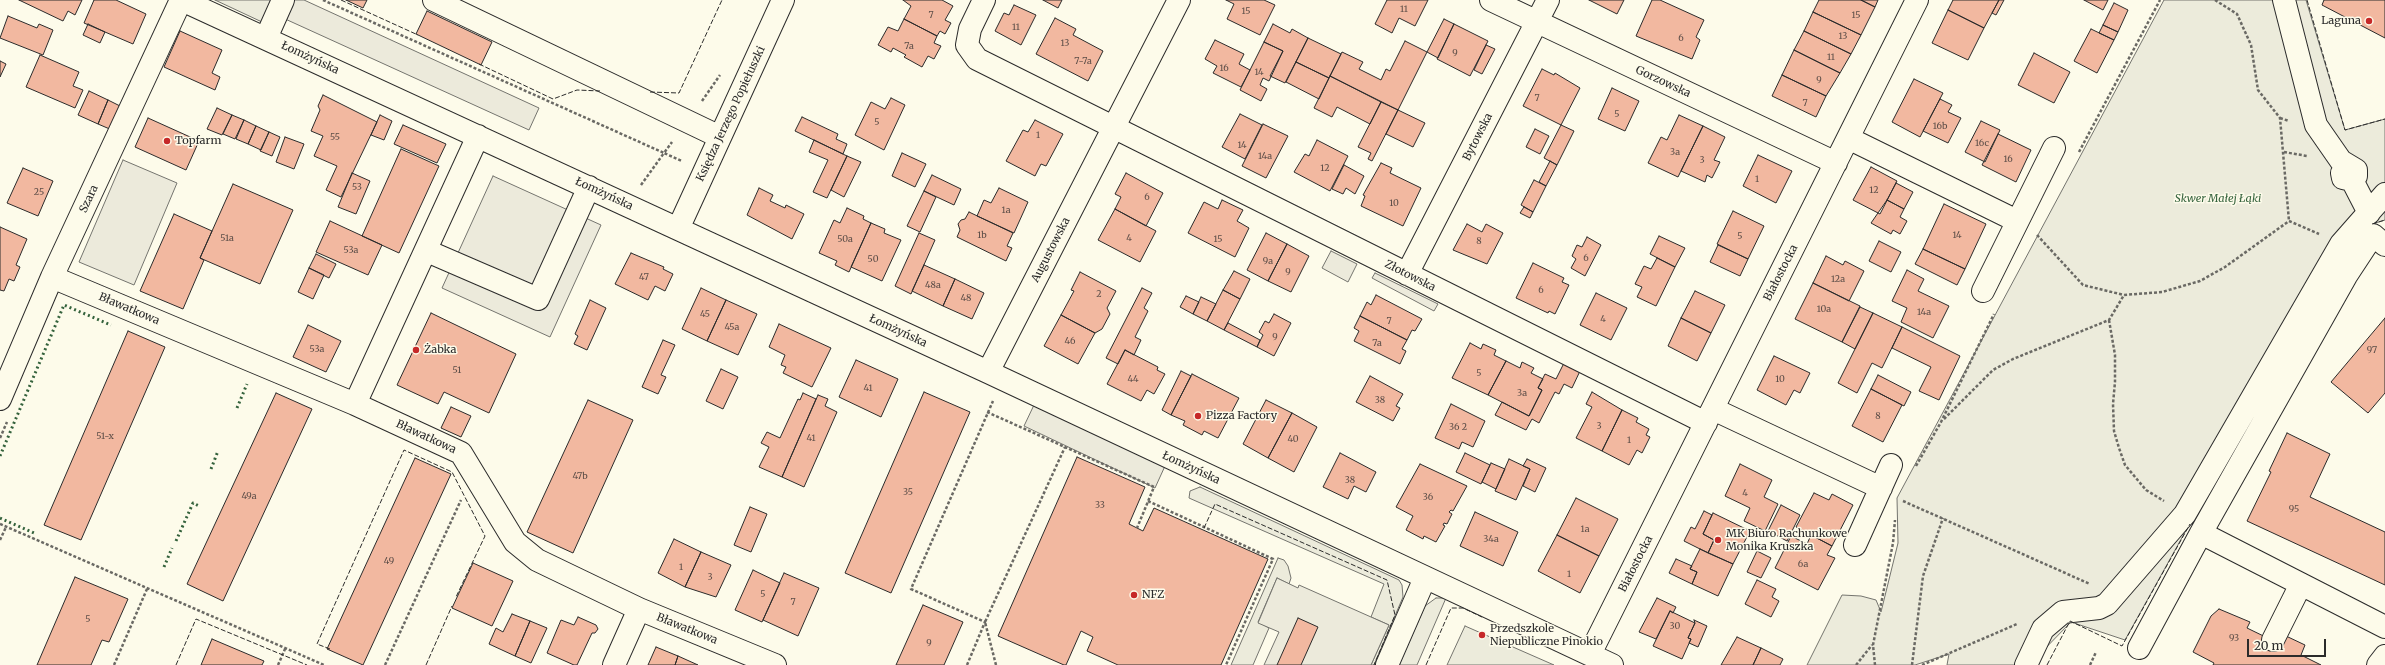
<!DOCTYPE html>
<html>
<head>
<meta charset="utf-8">
<style>
  body { margin:0 }
  #map { position:relative; width:2385px; height:665px; overflow:hidden; background:#fdfbea; font-family:Merriweather,serif }
  canvas { display:block }
  .scale { position:absolute; left:2247px; top:639px; width:79px; height:18px; box-sizing:border-box; border:2px solid #2b2b2b; border-top:0; padding-left:5px; font-size:12px; line-height:14px; white-space:nowrap; color:#2b2b2b; -webkit-text-stroke:3px #fdfbea; paint-order:stroke }
</style>
</head>
<body>
<div id="map">
<canvas width="2385" height="665"></canvas>
<div class="scale">20 m</div>
</div>
<script>
const g = document.querySelector('canvas').getContext('2d');
g.lineJoin = 'round';
function paint(path, color) { g.fillStyle = color; g.fill(path, 'evenodd'); }
const toPath = rows => new Path2D(rows.map(r => 'M' + r).join(''));
function trace(path, color, width, dash) { g.strokeStyle = color; g.lineWidth = width; g.lineCap = dash ? 'butt' : 'round'; g.setLineDash(dash || []); g.stroke(path); }
function label(font, color, halo, rows, align = 'center') {
  g.font = font + ' Merriweather,serif'; g.lineWidth = 3; g.setLineDash([]); g.textBaseline = 'middle'; g.strokeStyle = halo; g.fillStyle = color; for (const [text, x, y, turn = 0] of rows) {
    g.save(); g.translate(x, y); g.rotate((+turn || 0) * Math.PI / 180); g.textAlign = isNaN(turn) ? turn : align; if (halo) g.strokeText(text, 0, 0); g.fillText(text, 0, 0); g.restore();
  }
}
const green = toPath([
  [215,0,271,0,262,22,215,0],
  [2164,0,2306,0,2345,130,2385,119,2385,220,2366,226,2199,507,2125,640,2071,622,2029,665,1947,665,1949,654,1915,665,1807,665,1842,595,1861,596,1876,600,1881,612,1898,543,1897,498,2164,0],
  [1200,487,1399,580,1402,585,1403,597,1374,665,1371,665,1389,625,1371,617,1384,584,1189,498,1190,491,1200,487],
  [1278,558,1284,560,1288,566,1291,578,1289,584,1277,578,1258,622,1269,628,1253,665,1231,665,1278,558],
  [1436,598,1446,598,1417,665,1399,665,1425,606,1436,598],
  [1465,626,1554,665,1447,665,1465,626]
]);
const parking = toPath([
  [291,0,304,0,539,108,529,130,283,18,291,0],
  [123,160,177,183,134,285,79,262,123,160],
  [493,176,601,225,550,337,442,288,493,176],
  [1331,251,1357,264,1348,282,1322,268,1331,251],
  [1375,273,1438,304,1434,311,1372,278,1375,273],
  [1034,405,1165,466,1155,488,1024,426,1034,405],
  [1277,578,1298,588,1299,585,1389,625,1371,665,1264,665,1279,632,1258,623,1277,578]
]);
const building = toPath([
  [19,0,82,0,75,15,68,11,63,21,19,0],
  [94,0,116,0,146,14,133,44,84,23,94,0],
  [346,0,367,0,363,8,346,0],
  [903,0,942,0,953,6,945,20,951,23,945,34,940,31,937,36,904,19,911,6,903,0],
  [1043,0,1062,0,1058,8,1043,0],
  [1226,0,1264,0,1275,5,1260,35,1227,19,1234,4,1226,0],
  [1387,0,1428,0,1415,26,1399,18,1392,33,1375,24,1387,0],
  [1589,0,1624,0,1617,14,1589,0],
  [1652,0,1660,0,1704,20,1696,37,1700,40,1692,59,1636,36,1652,0],
  [1819,0,1861,0,1875,7,1861,35,1813,12,1819,0],
  [1861,0,1878,0,1875,7,1861,0],
  [1953,0,1999,0,1984,28,1948,10,1953,0],
  [1999,0,2004,0,1996,15,1992,13,1999,0],
  [2084,0,2108,0,2103,10,2084,0],
  [2324,0,2385,0,2385,38,2322,5,2324,0],
  [2114,3,2128,10,2118,32,2103,25,2114,3],
  [1014,5,1036,15,1021,45,995,31,1004,13,1009,15,1014,5],
  [1948,10,1984,28,1968,60,1932,43,1948,10],
  [427,11,492,42,481,65,416,34,427,11],
  [1813,12,1861,35,1851,54,1804,31,1813,12],
  [8,16,37,28,39,24,53,30,43,55,0,38,8,16],
  [1055,18,1076,29,1073,35,1103,51,1088,81,1036,54,1055,18],
  [904,19,937,36,934,43,941,46,934,59,928,56,922,67,904,57,906,55,893,48,891,52,878,45,888,27,898,31,904,19],
  [1444,19,1454,24,1438,58,1427,52,1444,19],
  [88,24,105,32,100,43,83,35,88,24],
  [1273,24,1290,33,1292,29,1308,38,1285,83,1270,76,1283,51,1264,42,1273,24],
  [1454,24,1488,41,1470,76,1437,59,1454,24],
  [2103,25,2118,32,2114,40,2099,33,2103,25],
  [2091,29,2114,40,2097,73,2074,61,2091,29],
  [180,31,222,50,212,73,220,77,215,90,164,67,180,31],
  [1804,31,1851,54,1840,73,1794,50,1804,31],
  [1308,38,1341,54,1329,78,1296,62,1308,38],
  [1215,40,1244,54,1239,64,1250,70,1241,87,1213,73,1217,66,1205,59,1215,40],
  [1405,41,1427,52,1398,110,1330,76,1342,52,1363,62,1359,69,1381,80,1386,69,1390,71,1405,41],
  [1264,42,1283,51,1269,81,1263,78,1260,85,1267,89,1261,101,1240,90,1264,42],
  [1486,45,1495,49,1482,74,1474,70,1486,45],
  [1794,50,1840,73,1826,96,1782,75,1794,50],
  [2034,53,2070,72,2054,103,2018,85,2034,53],
  [40,55,79,72,73,86,83,90,75,108,26,87,40,55],
  [0,61,6,64,0,77,0,61],
  [1296,62,1329,78,1319,99,1286,82,1296,62],
  [1542,69,1554,75,1555,73,1580,88,1561,125,1523,106,1542,69],
  [1782,75,1826,96,1816,117,1772,96,1782,75],
  [1330,76,1381,102,1370,124,1337,107,1332,117,1314,108,1330,76],
  [1914,79,1943,93,1920,137,1892,122,1914,79],
  [1612,88,1639,101,1625,131,1598,119,1612,88],
  [89,91,108,100,98,124,78,115,89,91],
  [323,95,377,122,341,197,326,190,337,166,314,156,323,136,311,131,320,110,318,106,323,95],
  [891,98,905,105,884,150,855,135,871,102,885,109,891,98],
  [1940,99,1952,105,1948,112,1961,118,1948,143,1923,131,1940,99],
  [108,100,122,107,112,130,98,124,108,100],
  [1381,102,1398,110,1372,161,1368,159,1371,153,1358,147,1381,102],
  [217,108,232,115,222,135,207,129,217,108],
  [1398,110,1425,123,1413,147,1386,134,1398,110],
  [1240,114,1262,125,1245,159,1222,147,1240,114],
  [232,115,244,120,235,139,223,134,232,115],
  [380,115,392,121,384,140,371,135,380,115],
  [1679,115,1703,126,1678,177,1648,163,1661,137,1667,140,1679,115],
  [802,117,838,134,836,139,847,144,843,154,795,131,802,117],
  [148,118,199,141,186,170,135,147,148,118],
  [244,120,256,126,248,144,236,139,244,120],
  [1035,120,1063,134,1046,166,1041,164,1035,176,1006,161,1023,130,1028,132,1035,120],
  [1981,121,2000,130,1985,162,1965,152,1981,121],
  [1263,124,1288,136,1266,178,1242,166,1263,124],
  [403,125,446,144,437,163,394,144,403,125],
  [1561,125,1574,131,1557,165,1544,158,1561,125],
  [256,126,269,132,261,150,248,144,256,126],
  [1703,126,1725,137,1714,160,1720,162,1712,178,1707,175,1705,182,1681,171,1703,126],
  [1535,129,1549,136,1540,154,1526,147,1535,129],
  [269,132,280,137,272,156,260,151,269,132],
  [1998,134,2031,150,2016,182,1982,165,1998,134],
  [285,137,304,144,294,169,276,162,285,137],
  [814,140,847,156,827,198,813,192,828,160,809,152,814,140],
  [1317,140,1348,156,1330,191,1294,172,1305,154,1309,156,1317,140],
  [401,149,439,166,399,253,362,236,401,149],
  [902,153,926,164,915,187,892,176,902,153],
  [1758,155,1792,171,1776,203,1743,186,1758,155],
  [847,156,861,162,844,197,831,190,847,156],
  [1550,161,1557,165,1546,186,1539,182,1550,161],
  [1381,163,1392,168,1390,173,1421,188,1403,226,1361,206,1365,196,1363,195,1381,163],
  [1344,165,1364,176,1355,194,1346,188,1343,194,1332,189,1344,165],
  [1871,167,1897,181,1880,214,1853,200,1871,167],
  [23,168,53,181,38,216,7,203,23,168],
  [352,173,370,181,356,214,338,207,352,173],
  [1126,173,1163,193,1146,226,1115,209,1121,197,1115,194,1126,173],
  [932,175,961,189,954,205,924,191,932,175],
  [1534,180,1546,186,1533,212,1521,205,1534,180],
  [1896,183,1913,192,1904,209,1887,200,1896,183],
  [233,184,293,210,260,284,200,258,233,184],
  [759,188,773,195,770,201,785,208,786,205,804,214,792,239,747,215,759,188],
  [999,188,1028,202,1014,233,977,216,984,200,991,203,999,188],
  [924,191,936,197,920,232,907,226,924,191],
  [1222,200,1243,210,1237,221,1249,228,1235,257,1188,233,1204,202,1218,209,1222,200],
  [1887,200,1904,209,1900,217,1907,221,1900,234,1893,230,1891,234,1871,223,1887,200],
  [1944,204,1986,224,1965,269,1923,249,1944,204],
  [1524,207,1533,212,1530,218,1520,213,1524,207],
  [847,208,864,216,863,219,871,223,849,272,835,265,837,261,819,253,834,220,840,223,847,208],
  [1115,209,1156,231,1140,262,1098,240,1115,209],
  [1733,211,1764,226,1748,259,1717,244,1733,211],
  [969,212,1013,233,1007,246,1012,248,1006,261,957,237,960,230,958,224,961,220,965,219,969,212],
  [174,214,212,231,200,258,204,260,183,309,140,291,174,214],
  [330,221,382,245,368,275,316,252,330,221],
  [871,223,885,229,884,233,901,240,882,281,851,267,871,223],
  [1467,224,1482,232,1486,224,1503,233,1487,264,1453,250,1467,224],
  [0,227,27,239,16,265,20,267,14,281,9,279,4,291,0,290,0,227],
  [919,233,935,240,911,294,895,286,919,233],
  [1266,233,1287,244,1268,281,1247,270,1266,233],
  [1659,236,1685,248,1675,267,1650,254,1659,236],
  [1587,237,1601,245,1585,276,1571,268,1576,259,1572,256,1577,245,1582,247,1587,237],
  [1879,241,1901,252,1891,272,1869,261,1879,241],
  [1287,244,1309,256,1291,292,1268,281,1287,244],
  [1718,245,1748,259,1740,276,1710,262,1718,245],
  [1923,249,1965,269,1957,285,1915,264,1923,249],
  [631,253,664,267,663,269,673,274,665,291,655,286,648,300,615,284,631,253],
  [316,254,336,264,329,278,309,268,316,254],
  [1826,256,1843,265,1845,261,1864,271,1849,301,1813,283,1826,256],
  [1657,258,1675,267,1656,306,1637,297,1642,287,1635,284,1644,266,1651,269,1657,258],
  [1533,263,1564,278,1562,282,1569,285,1555,314,1549,311,1548,313,1516,298,1533,263],
  [924,265,955,279,943,306,912,291,924,265],
  [309,268,324,275,313,299,298,292,309,268],
  [1907,270,1924,279,1918,291,1949,306,1933,338,1901,322,1907,308,1892,301,1907,270],
  [1234,271,1250,279,1240,299,1223,290,1234,271],
  [1080,272,1116,291,1107,308,1110,314,1102,329,1095,333,1061,315,1074,291,1071,290,1080,272],
  [955,279,984,293,972,319,943,306,955,279],
  [1813,283,1860,306,1842,342,1795,319,1813,283],
  [701,288,726,300,707,341,682,329,701,288],
  [1142,288,1152,293,1144,308,1148,311,1135,337,1141,340,1134,355,1125,350,1118,364,1106,358,1142,288],
  [1223,290,1240,299,1224,330,1207,321,1223,290],
  [1695,291,1725,305,1711,333,1681,318,1695,291],
  [1596,293,1627,308,1611,340,1580,325,1596,293],
  [1376,295,1422,319,1415,331,1412,330,1407,340,1360,316,1367,302,1371,305,1376,295],
  [1186,296,1199,302,1193,314,1180,307,1186,296],
  [1201,297,1216,304,1207,321,1193,314,1201,297],
  [590,300,606,308,587,350,574,344,578,336,575,334,590,300],
  [726,300,757,314,738,355,707,341,726,300],
  [1860,307,1873,313,1855,349,1842,342,1860,307],
  [431,313,516,354,489,413,444,392,438,404,397,385,431,313],
  [1873,313,1902,327,1882,368,1872,363,1857,393,1838,383,1873,313],
  [1274,314,1291,323,1274,356,1257,347,1263,335,1259,332,1265,321,1269,323,1274,314],
  [1061,315,1095,333,1078,364,1044,346,1061,315],
  [1360,316,1407,340,1402,349,1406,351,1400,364,1354,341,1359,331,1354,328,1360,316],
  [1681,318,1711,333,1697,361,1668,346,1681,318],
  [2385,318,2385,393,2368,413,2331,382,2385,318],
  [1228,323,1260,340,1257,347,1224,330,1228,323],
  [779,324,831,348,812,387,783,373,786,367,781,365,785,355,769,347,779,324],
  [308,325,341,341,326,372,293,357,308,325],
  [1902,327,1960,356,1939,400,1919,391,1931,367,1892,348,1902,327],
  [128,331,165,347,81,540,44,525,128,331],
  [663,340,675,345,661,375,666,377,658,394,642,387,663,340],
  [1470,343,1481,349,1483,344,1496,350,1494,355,1506,361,1488,395,1452,378,1470,343],
  [1125,350,1158,367,1157,370,1165,374,1154,394,1147,390,1141,401,1107,384,1125,350],
  [1774,356,1810,373,1800,393,1794,390,1786,405,1757,390,1774,356],
  [856,360,898,379,881,417,839,397,856,360],
  [1506,361,1520,368,1522,362,1534,368,1531,373,1543,379,1538,388,1542,390,1529,416,1488,395,1506,361],
  [1564,363,1580,371,1572,388,1564,384,1559,394,1555,392,1539,423,1532,419,1526,430,1495,415,1502,402,1529,416,1542,390,1538,388,1545,374,1556,379,1564,363],
  [721,369,738,377,723,409,706,401,721,369],
  [1181,371,1191,376,1171,415,1162,410,1181,371],
  [1192,374,1239,398,1218,438,1204,431,1202,435,1183,425,1185,421,1171,415,1192,374],
  [1878,375,1911,392,1904,406,1871,389,1878,375],
  [1370,376,1403,394,1396,406,1400,408,1393,421,1356,402,1370,376],
  [1871,389,1902,405,1883,442,1852,426,1871,389],
  [924,392,970,412,891,593,845,573,924,392],
  [1592,392,1622,410,1602,451,1576,438,1592,407,1586,404,1592,392],
  [276,393,312,409,223,601,187,584,276,393],
  [803,393,816,399,782,477,759,467,769,447,761,443,767,432,780,438,798,399,800,400,803,393],
  [818,395,828,399,825,406,837,412,804,487,782,477,818,395],
  [588,400,633,420,573,553,527,532,588,400],
  [1266,400,1292,413,1268,458,1243,444,1266,400],
  [1451,404,1485,421,1473,447,1462,442,1459,449,1435,438,1451,404],
  [451,407,471,416,461,437,441,428,451,407],
  [1622,410,1638,418,1636,422,1649,429,1646,435,1650,437,1642,453,1637,450,1629,465,1602,451,1622,410],
  [1292,413,1317,427,1294,472,1268,458,1292,413],
  [2287,433,2330,454,2310,497,2385,532,2385,585,2247,521,2271,472,2269,471,2287,433],
  [1340,453,1376,472,1366,492,1354,486,1348,499,1323,487,1340,453],
  [1465,453,1490,465,1481,484,1456,472,1465,453],
  [1077,457,1145,487,1129,524,1143,531,1154,508,1268,559,1221,665,1118,665,1087,651,1093,637,1081,631,1066,665,1064,665,998,636,1077,457],
  [415,458,451,474,363,665,327,649,415,458],
  [1509,459,1530,469,1516,500,1495,491,1509,459],
  [1527,459,1546,468,1535,492,1523,486,1530,469,1523,466,1527,459],
  [1491,463,1505,469,1496,489,1482,482,1491,463],
  [1420,464,1467,486,1453,511,1451,510,1449,512,1452,514,1447,524,1444,523,1443,525,1445,526,1436,542,1424,536,1423,539,1406,530,1413,516,1396,507,1420,464],
  [1740,464,1772,480,1764,497,1778,504,1765,531,1744,521,1750,508,1725,496,1740,464],
  [1814,493,1829,500,1832,494,1853,505,1832,546,1796,527,1814,493],
  [1576,498,1618,519,1599,556,1557,535,1576,498],
  [1781,505,1800,515,1787,541,1768,531,1781,505],
  [750,507,767,514,751,552,734,545,750,507],
  [1704,511,1712,515,1703,534,1714,540,1708,553,1684,541,1691,527,1695,529,1704,511],
  [1475,512,1518,532,1503,566,1460,546,1475,512],
  [1713,513,1750,531,1733,564,1708,553,1714,540,1703,534,1713,513],
  [1557,535,1599,556,1580,593,1538,571,1557,535],
  [1811,535,1832,546,1827,555,1835,558,1818,590,1775,568,1791,536,1807,544,1811,535],
  [674,539,701,552,685,587,658,573,674,539],
  [1700,549,1733,564,1718,596,1692,584,1697,572,1690,569,1700,549],
  [1757,551,1771,558,1761,578,1747,572,1757,551],
  [701,552,731,565,716,597,685,587,701,552],
  [1676,559,1692,566,1690,569,1697,572,1692,584,1669,573,1676,559],
  [473,563,513,581,492,626,452,608,473,563],
  [753,570,780,583,762,622,735,610,753,570],
  [784,573,819,588,798,636,763,620,784,573],
  [75,577,128,599,109,642,102,640,91,665,37,665,75,577],
  [1757,580,1776,589,1772,597,1779,601,1771,617,1745,604,1757,580],
  [1657,598,1676,607,1673,613,1670,611,1656,639,1639,632,1657,598],
  [923,605,963,622,944,665,896,665,923,605],
  [2219,609,2250,622,2247,628,2282,645,2286,636,2305,645,2301,655,2321,665,2213,665,2214,663,2193,652,2211,616,2219,609],
  [1670,611,1695,623,1688,638,1691,639,1682,659,1653,646,1670,611],
  [512,614,530,621,515,656,489,644,496,628,503,632,512,614],
  [578,617,596,625,598,629,595,633,592,633,577,665,574,665,547,653,561,620,574,625,578,617],
  [1298,618,1318,627,1301,665,1277,665,1298,618],
  [1694,620,1707,626,1698,647,1689,643,1691,639,1688,638,1695,623,1694,620],
  [530,621,547,628,531,663,515,656,530,621],
  [1737,637,1761,648,1753,665,1721,665,1737,637],
  [212,639,264,661,262,665,201,665,212,639],
  [656,647,678,656,675,665,648,665,656,647],
  [1761,648,1783,659,1780,665,1753,665,1761,648],
  [678,656,698,665,675,665,678,656]
]);
const path = toPath([
  [323,0,664,153,672,142],
  [2215,0,2237,14,2251,45,2258,90,2280,118,2289,221],
  [702,101,720,75],
  [2280,118,2289,121],
  [2079,152,2160,0],
  [2284,152,2307,156],
  [641,185,664,153,682,161],
  [2289,221,2319,234],
  [2037,235,2083,285,2124,295],
  [2109,320,2115,355,2115,382,2113,404,2114,431,2119,448,2125,465,2146,490,2164,501],
  [987,412,1154,487,1137,528],
  [1944,419,1993,370,2013,359,2109,320,2124,295,2162,292,2200,281,2225,267,2289,221],
  [0,438,7,422],
  [1916,466,1941,422,1994,314],
  [1148,501,1273,559,1226,665],
  [1903,501,2090,584],
  [0,524,324,665],
  [0,540,6,527],
  [114,665,147,589],
  [278,665,285,649],
  [385,665,461,500],
  [967,665,985,622,911,589,993,401],
  [996,665,985,622,1065,447],
  [1856,665,1872,645],
  [1875,665,1873,645,1893,543,1895,520],
  [1912,665,1923,576,1943,518],
  [1922,665,2017,624],
  [2090,665,2096,652]
]);
const minor = toPath([
  [182,0,988,372,1612,665],
  [434,0,720,137],
  [984,0,970,29,967,45,977,59,1706,423],
  [1491,0,1836,163],
  [2284,0,2316,125,2341,161,2356,170,2356,176,2352,180,2343,178,2342,173,2347,166],
  [266,38,283,0],
  [1848,138,2017,221],
  [2352,180,2369,213],
  [678,229,783,0],
  [2385,245,2373,235,2346,276,2201,533,2385,627],
  [427,251,538,299,589,187],
  [1407,274,1548,0],
  [52,277,355,404,461,453,515,542,537,560,639,609,775,665],
  [1983,291,2054,148],
  [988,372,1179,0],
  [0,399,52,277,181,0],
  [355,404,478,136],
  [1713,409,1881,488],
  [1855,545,1891,465],
  [2273,640,2301,584],
  [2139,648,2201,533],
  [1590,654,1917,0],
  [614,665,639,609],
  [1387,665,1425,578],
  [2026,665,2043,629,2063,612,2099,608,2107,604,2185,514,2341,244,2385,194],
  [2378,665,2385,656]
]);
const hedge = toPath([
  [237,408,247,384],
  [0,456,64,305,111,325],
  [211,469,218,451],
  [0,518,34,533],
  [176,541,193,503,199,506],
  [164,567,172,548]
]);
const fence = toPath([
  [341,0,418,35],
  [2307,0,2345,130,2385,119],
  [479,64,553,99,577,90,600,91],
  [650,92,679,93,722,0],
  [2372,224,2385,220],
  [1204,528,1215,504,1387,580,1395,615,1374,665],
  [330,649,317,644,404,450,452,472,485,536,456,597],
  [176,665,196,619,307,665],
  [426,665,452,606],
  [1426,665,1451,608,1463,608,1482,617],
  [2047,665,2070,621,2122,646,2190,524]
]);
const markers = [
  [2369,21,4,"#c62828"],
  [167,141,4,"#c62828"],
  [416,350,4,"#c62828"],
  [1198,416,4,"#c62828"],
  [1718,540,4,"#c62828"],
  [1134,595,4,"#c62828"],
  [1482,635,4,"#c62828"]
];
const numberNames = [
  ["11",1404,9],
  ["15",1246,11],
  ["7",931,15],
  ["15",1856,15],
  ["11",1016,27],
  ["13",1843,36],
  ["6",1681,38],
  ["13",1065,43],
  ["7a",909,46],
  ["9",1455,53],
  ["11",1831,57],
  ["7-7a",1083,61],
  ["16",1224,68],
  ["14",1259,72],
  ["9",1819,80],
  ["7",1537,98],
  ["7",1805,103],
  ["5",1617,114],
  ["5",877,122],
  ["16b",1940,126],
  ["1",1038,135],
  ["55",335,137],
  ["16c",1982,143],
  ["14",1242,145],
  ["3a",1675,152],
  ["14a",1265,156],
  ["16",2008,159],
  ["3",1702,160],
  ["12",1325,168],
  ["1",1757,179],
  ["53",357,187],
  ["12",1874,190],
  ["25",39,192],
  ["6",1147,197],
  ["10",1394,203],
  ["1a",1006,210],
  ["1b",982,235],
  ["14",1957,235],
  ["5",1740,236],
  ["51a",227,238],
  ["4",1129,238],
  ["50a",845,239],
  ["15",1218,239],
  ["8",1479,241],
  ["53a",351,250],
  ["6",1586,258],
  ["50",873,259],
  ["9a",1268,261],
  ["9",1288,272],
  ["47",644,277],
  ["12a",1838,279],
  ["48a",933,285],
  ["6",1541,290],
  ["2",1099,294],
  ["48",966,298],
  ["10a",1824,309],
  ["14a",1924,312],
  ["45",705,314],
  ["4",1603,319],
  ["7",1389,321],
  ["45a",732,327],
  ["9",1275,337],
  ["46",1070,341],
  ["7a",1377,343],
  ["53a",317,349],
  ["97",2372,350],
  ["51",457,370],
  ["5",1479,373],
  ["44",1133,379],
  ["10",1780,379],
  ["41",868,388],
  ["3a",1522,393],
  ["38",1380,400],
  ["8",1878,416],
  ["3",1599,426],
  ["36 2",1458,427],
  ["51-x",105,436],
  ["41",811,438],
  ["40",1293,439],
  ["1",1629,440],
  ["47b",580,476],
  ["38",1350,480],
  ["35",908,492],
  ["4",1745,493],
  ["49a",249,496],
  ["36",1428,497],
  ["33",1100,505],
  ["95",2294,509],
  ["1a",1585,529],
  ["34a",1491,539],
  ["49",389,561],
  ["6a",1803,564],
  ["1",681,567],
  ["1",1569,574],
  ["3",710,577],
  ["5",763,594],
  ["7",793,602],
  ["5",88,619],
  ["30",1675,626],
  ["93",2234,638],
  ["9",929,643]
];
const poiNames = [
  ["Laguna",2361,21,"right"],
  ["Topfarm",175,141],
  ["Żabka",424,350],
  ["Pizza Factory",1206,416],
  ["MK Biuro Rachunkowe",1726,534],
  ["Monika Kruszka",1726,547],
  ["NFZ",1142,595],
  ["Przedszkole",1490,629],
  ["Niepubliczne Pinokio",1490,642]
];
const streetNames = [
  ["Łomżyńska",310,58,25],
  ["Gorzowska",1663,82,25],
  ["Księdza Jerzego Popiełuszki",731,114,-65],
  ["Bytowska",1478,137,-63],
  ["Łomżyńska",604,194,25],
  ["Szara",89,199,-65],
  ["Augustowska",1051,250,-63],
  ["Białostocka",1781,273,-63],
  ["Złotowska",1410,276,27],
  ["Bławatkowa",129,309,23],
  ["Łomżyńska",898,331,25],
  ["Bławatkowa",426,437,25],
  ["Łomżyńska",1191,468,25],
  ["Białostocka",1636,564,-63],
  ["Bławatkowa",687,629,22]
];
const parkNames = [
  ["Skwer Małej Łąki",2218,199]
];
paint(green, '#ecebdb');
trace(green, '#74746e', 1);
paint(parking, '#eceadb');
trace(parking, '#74746e', 1);
paint(building, '#f2b8a0');
trace(building, '#2b2b2b', 1);
trace(minor, '#2b2b2b', 24);
trace(path, '#6a6964', 2.5, [3, 2]);
trace(minor, '#fdfbea', 22);
trace(hedge, '#34623c', 3, [2, 3]);
trace(fence, '#2b2b2b', 1, [5, 2]);
for (const [x, y, r, color] of markers) { const dot = new Path2D(); dot.arc(x, y, r, 0, 2 * Math.PI); g.fillStyle = color; g.fill(dot); trace(dot, '#fdfbea', 1.5); }
label('9px', '#5d4e48', null, numberNames);
label('11px', '#2b2b2b', '#fdfbea', poiNames, 'left');
label('11px', '#2b2b2b', '#fdfbea', streetNames);
label('italic 11px', '#34623c', '#fdfbea', parkNames);
</script>
</body>
</html>
